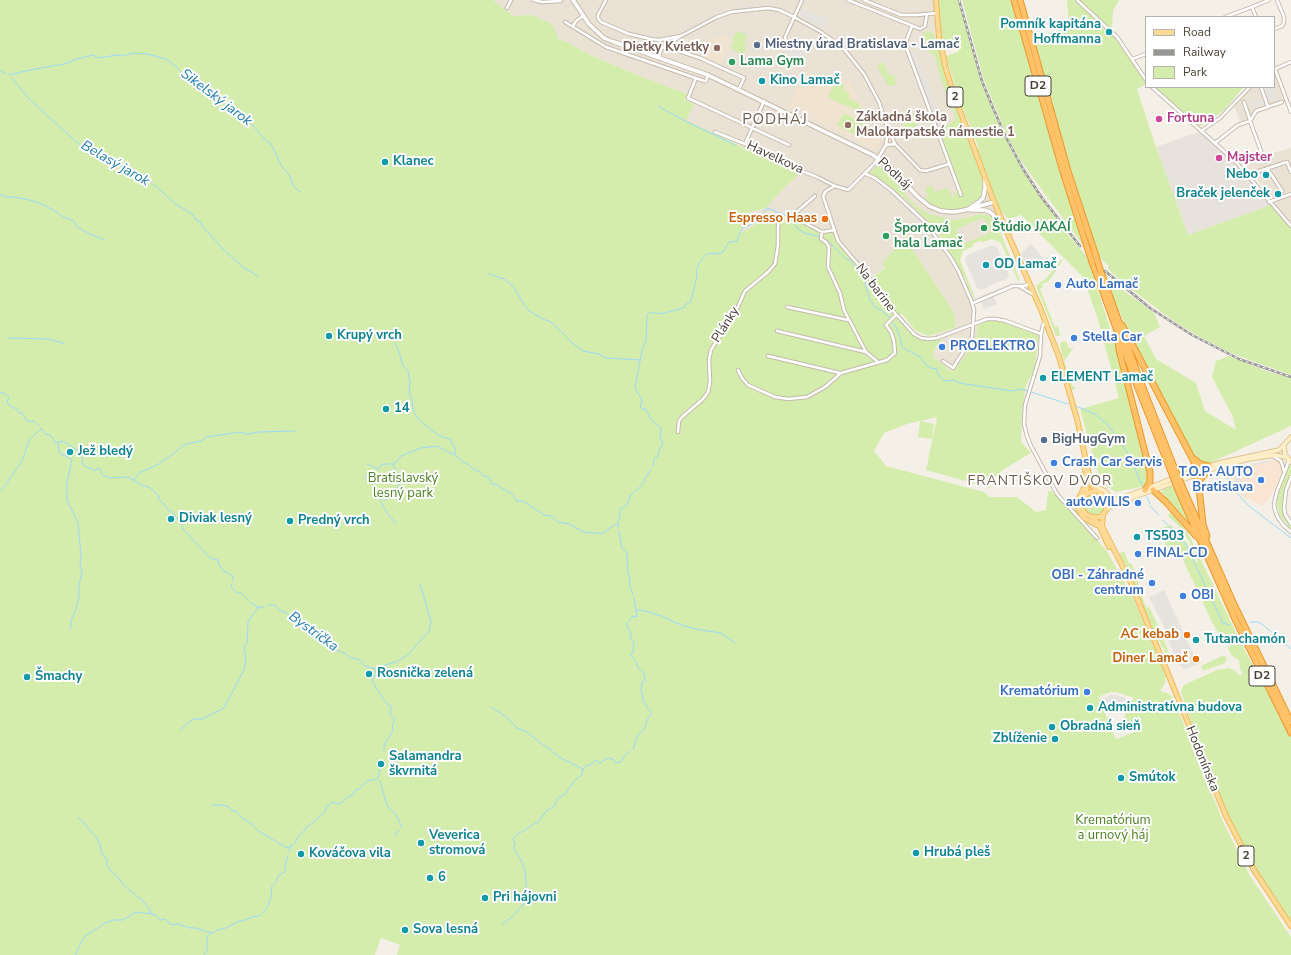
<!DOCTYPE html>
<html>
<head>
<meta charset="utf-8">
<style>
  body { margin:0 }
  #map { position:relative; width:1291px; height:955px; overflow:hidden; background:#f5f0e7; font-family:"Nunito Sans",sans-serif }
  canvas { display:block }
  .legend { position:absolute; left:1145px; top:16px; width:130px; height:72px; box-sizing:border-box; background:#fff; border:1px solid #b6b3ae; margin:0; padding:5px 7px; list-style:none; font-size:12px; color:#494035 }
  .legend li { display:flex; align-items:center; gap:8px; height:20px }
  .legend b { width:20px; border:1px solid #b6b3ae }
</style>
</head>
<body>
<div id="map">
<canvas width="1291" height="955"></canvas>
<ul class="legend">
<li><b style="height:5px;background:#ffda96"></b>Road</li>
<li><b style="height:5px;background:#979797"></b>Railway</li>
<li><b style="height:11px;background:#d4edac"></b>Park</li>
</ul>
</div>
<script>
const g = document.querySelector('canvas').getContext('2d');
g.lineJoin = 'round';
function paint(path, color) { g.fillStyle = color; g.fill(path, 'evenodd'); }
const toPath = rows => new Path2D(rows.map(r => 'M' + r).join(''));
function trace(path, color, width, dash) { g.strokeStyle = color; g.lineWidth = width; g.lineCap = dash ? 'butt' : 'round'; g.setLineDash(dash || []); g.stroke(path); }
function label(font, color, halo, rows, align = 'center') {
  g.font = font + ' "Nunito Sans",sans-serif'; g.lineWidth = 4; g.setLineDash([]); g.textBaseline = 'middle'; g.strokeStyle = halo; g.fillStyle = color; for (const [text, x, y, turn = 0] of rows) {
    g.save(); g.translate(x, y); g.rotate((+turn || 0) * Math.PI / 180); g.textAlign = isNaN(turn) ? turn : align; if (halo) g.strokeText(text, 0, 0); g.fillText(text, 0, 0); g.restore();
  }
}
const residential = toPath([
  [493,0,936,0,946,69,1006,232,969,244,949,255,958,270,973,303,973,325,978,325,976,341,954,372,933,357,933,352,942,339,934,335,955,328,953,311,912,250,869,278,823,231,790,217,775,221,760,221,741,233,743,214,766,208,782,190,799,174,685,120,694,104,685,100,687,94,630,72,588,54,565,41,557,39,531,15,513,16],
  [1274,73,1276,75,1285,99,1256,110,1248,120,1241,122,1234,106,1242,99,1252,87,1274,87],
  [1291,148,1291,192,1273,198,1244,164,1261,156],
  [1291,195,1291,226,1269,202]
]);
const commercial = toPath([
  [1273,460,1280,462,1283,469,1280,478,1272,494,1263,506,1248,499,1245,499,1232,485,1227,470]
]);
const industrial = toPath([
  [1201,131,1236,162,1271,205,1188,235,1156,147]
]);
const education = toPath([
  [721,34,732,40,720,65,701,56,709,41],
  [803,73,827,76,851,82,866,110,875,139,881,141,877,150,788,107,798,86,800,87,801,85,797,83]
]);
const green = toPath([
  [0,0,493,0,513,16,531,15,552,24,558,37,557,39,565,41,588,54,630,72,687,94,685,100,694,104,686,120,799,174,782,190,766,208,743,214,741,233,761,221,775,221,792,216,822,232,835,230,838,241,868,276,879,297,912,334,919,339,925,340,941,338,942,339,933,352,933,357,953,372,976,341,978,325,986,321,996,320,1039,335,1035,367,1026,386,1022,413,1021,442,1031,453,1004,469,993,479,990,488,926,470,937,417,907,424,884,433,874,451,886,466,984,492,990,497,1017,497,1036,512,1046,510,1048,491,1052,491,1106,550,1133,597,1166,676,1165,683,1160,691,1167,693,1173,697,1224,824,1250,876,1291,937,1291,955,397,955,400,945,381,938,375,955,0,955],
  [1111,692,1116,692,1134,698,1127,705,1122,730,1137,731,1116,739,1104,711,1105,710,1101,698,1099,699,1098,697],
  [936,0,958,0,982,81,995,116,1011,149,1028,177,1058,218,1063,229,1087,257,1109,325,1123,374,1149,472,1149,480,1145,486,1116,492,1101,483,1080,409,1119,398,1097,316,1083,277,1064,258,1049,281,1042,284,1043,287,1040,289,1055,327,1058,326,1060,335,1059,336,1056,336,1036,286,1043,280,1044,281,1055,268,1053,267,1064,258,1021,215,1008,219,994,202,985,178,985,187,982,200,965,210,941,211,921,200,928,197,925,188,932,185,935,192,948,188,953,199,958,184,939,129,949,125,949,123,954,121,955,118,954,112,941,80,934,54,931,55,928,49,923,34,926,31,933,33,936,41,931,43,939,41],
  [947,47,960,51,946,56,958,96,978,146,977,154,944,62,941,49],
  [962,0,1011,0,1082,244,1031,175,1020,159,1007,136,984,80],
  [1067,0,1119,0,1113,11,1112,26,1109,29,1117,37,1146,80,1146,84,1137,89,1156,147,1188,235,1271,205,1291,226,1291,375,1231,353,1198,336,1171,319,1127,286,1108,269,1109,266,1099,257,1062,140,1033,38,1069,28],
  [737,31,748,35,744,42,748,44,747,46,743,44,743,46,747,48,743,55,731,48,734,41,732,40],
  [883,62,889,75,894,75,896,85,888,86,877,66],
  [835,81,845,85,843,89,850,95,849,99,860,104,858,111,846,105,845,106,828,97],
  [1154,87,1244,87,1223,111,1209,121,1198,128],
  [911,109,917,126,912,128,913,133,908,135,906,131,907,130,906,131,899,114],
  [844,113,863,123,857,136,837,125],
  [876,166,880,167,891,176,911,201,919,208,929,214,946,218,945,222,934,231,928,221,907,200,875,175,871,176,870,173],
  [980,214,990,216,995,220,1020,280,1018,281,1001,243,992,239,983,242,979,241,973,244,972,247,963,251,960,260,975,298,974,299,966,283,967,282,948,250,990,233,986,221,983,218,956,229,960,238,952,241,946,240,944,241,936,230,946,223,947,219,957,220],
  [904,228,911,236,906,241,913,250,953,311,955,319,955,328,928,336,916,331,902,314,899,315,886,300,871,278,885,268,882,264,903,238,899,232],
  [1107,278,1154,313,1160,327,1144,336,1156,359,1196,383,1205,411,1236,430,1233,417,1212,377,1216,361,1229,356,1266,371,1291,378,1291,426,1210,463,1202,462,1196,460,1126,326,1116,304],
  [1064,341,1066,342,1070,349,1074,347,1064,361,1073,387,1076,387,1073,390,1071,389,1063,362,1064,362,1060,346,1061,342],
  [920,421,934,424,932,439,918,437],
  [1289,463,1291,464,1291,473,1284,491,1282,507,1285,518,1291,527,1291,530,1280,516,1277,504,1279,491],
  [1172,485,1190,525,1189,526,1162,492,1162,489],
  [1092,494,1098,494,1107,501,1107,506,1101,514,1097,515,1093,514,1090,514,1084,508,1085,499],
  [1171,511,1190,537,1240,641,1291,737,1291,921,1256,869,1226,813,1200,748,1181,692,1183,686,1186,684,1217,670,1228,668,1234,670,1239,675,1241,675,1242,672,1240,669,1239,660,1232,656,1228,648,1230,647,1227,641,1228,640,1227,636,1223,638,1219,635,1214,625,1213,624,1182,558,1174,547,1168,549,1159,529,1171,525,1187,543,1196,562,1198,562,1189,541,1178,525,1168,516],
  [1124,551,1129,564,1132,564,1145,605,1147,608,1149,607,1156,621,1172,660,1169,661,1163,647,1162,647,1150,622,1126,565,1120,557,1120,553],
  [1222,656,1225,656,1227,659,1225,663,1203,671,1201,666]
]);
const parking = toPath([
  [758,6,769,7,778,9,766,8,739,9,717,16,681,35,662,38,656,37,655,39,642,37,643,35,661,37,676,35,682,33,708,18,723,12,738,7],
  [802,8,820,17,829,19,823,29,800,16],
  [788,41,805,49,802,56,808,59,805,64,800,62,801,60,783,52],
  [915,52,943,125,937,127,909,53],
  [1269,87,1272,87,1277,99,1251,108,1250,103,1266,96,1264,89],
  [873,179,886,188,912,211,925,225,944,251,958,272,969,296,973,310,972,323,972,310,968,296,956,272,943,251,923,226,911,213,893,196,872,180],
  [1031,244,1044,259,1046,257,1051,262,1043,271,1034,262,1029,266,1025,263,1021,253],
  [992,245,997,247,1009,274,1007,279,993,284,982,290,977,288,965,261,967,255],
  [1012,283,1014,288,994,297,997,304,984,309,981,302,973,305,971,300],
  [1269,460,1270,462,1252,466,1252,470,1239,473,1244,492,1236,486,1232,470,1238,469,1238,467],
  [1164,590,1198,664,1184,670,1181,665,1179,665,1165,634,1164,627,1149,597],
  [1111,695,1117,695,1129,700,1115,705,1115,704,1107,708,1103,698]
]);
const stream = toPath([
  [0,71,6,74],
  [9,75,30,70,64,64,80,58,93,55,99,58,117,55,122,56,134,53,147,54,166,59,177,67,182,74,190,78,191,81,210,90,215,97,227,104,232,109,247,118,264,139,271,144,281,165,291,178,292,183,295,188,301,192],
  [12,78,29,99,80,145,112,159,117,165,133,170,146,178,160,190,175,204,181,207,193,215,196,220,201,222,203,227,223,249,244,268,258,276],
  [658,106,685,121,735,145],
  [0,194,5,197,14,197,30,200,44,205,58,213,62,216,74,221,77,227,90,234,104,240],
  [790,219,797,228,804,233,820,237,829,242,845,258,849,260,864,279,870,300,876,308,881,310,890,318],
  [489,274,504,279,513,286,524,305,529,311,543,319,551,322,563,333,570,341,583,351,599,354,606,358,640,360],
  [891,322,895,325,900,337,902,347,920,357,926,365,931,368,937,369,937,373,943,380,949,381,954,380,959,383,1012,391,1021,389,1028,391],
  [8,338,50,339,65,344],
  [395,343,399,352,403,366,408,371,410,383,409,394,412,399,413,410,418,419,434,432,442,437,450,439,455,449,455,455,463,462,469,465,473,469,480,472,483,476,489,477,492,484,497,485,503,489,511,493,517,501,523,501,544,515,551,516,558,522,569,524,584,532,592,533,604,533,608,529,617,524],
  [0,392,1,393,4,393,9,398,7,401,8,404,13,408,16,408,19,413,22,413,26,420,30,422,34,421,39,426],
  [1031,392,1068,404],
  [1076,406,1095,414,1108,425,1129,455,1143,487],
  [41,428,45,434,50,435,53,438,55,443,63,441,77,450,78,454,83,459,82,464,86,467,90,468,94,471,98,468,101,470,102,475,110,478,124,477,130,478,141,485,149,487,154,491,158,495,160,501,164,504,167,509,174,514,180,523,184,530,210,558,218,560,219,565,224,571,233,576,233,581],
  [58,444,60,454,66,456,72,460,67,483,67,500,78,523,81,555,80,564,82,574,79,584,79,597,76,609,71,620,71,629],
  [367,464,378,469,382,464,393,464],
  [393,465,401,456,421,448,437,446,454,455],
  [393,465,397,472,394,476,395,479,400,483,396,490,396,497,401,500],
  [653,466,654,459,658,456,659,450,663,443,660,438,661,428,651,420,646,409,642,409,640,407,642,400,635,388,642,350,646,340,647,315,651,312,660,314,684,308,685,305,691,301,697,276,696,269,702,259,706,255,712,253,718,254,723,252,729,242,737,241,739,235,743,227,748,226,760,218,767,208,787,216],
  [1224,469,1231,487,1249,506,1291,538],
  [365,476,385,500],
  [133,480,136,478,139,473,159,464,186,444,201,441,207,437,240,432,247,434,259,432,295,431],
  [376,490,381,502,387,513,396,523],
  [0,491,4,487,22,461,29,440,41,429],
  [1147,497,1150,504],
  [1150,506,1159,515],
  [1163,520,1186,545,1223,623,1230,625],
  [618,527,618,521,620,517,620,509,627,505,630,496,641,486,651,469],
  [619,531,622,548,627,553,628,572,630,579,629,584,633,594],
  [232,584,231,587,237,593,241,593,248,600],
  [250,602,258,607,262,608,264,607],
  [268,605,275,605,282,612,285,612,302,625,309,628,332,646,332,648,346,654,351,658,358,659,367,667,374,668,376,672,372,681,378,691,388,705,391,706,390,715,395,719,392,725,393,730,390,736,388,738,384,746,384,751],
  [637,610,645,611,662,616,676,623,688,627,701,630,721,633,735,643],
  [1250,622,1258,622,1262,624,1291,649],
  [375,668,396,662,408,655,429,631,431,621,420,584],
  [491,707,508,718,517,728,525,731,561,758,583,769],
  [180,730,193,719,202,719,224,708,244,670,246,660,244,647,247,643,248,622,258,607],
  [633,749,638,735,644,730,647,720,652,713,647,708,646,704,643,701,643,697,641,691,642,682,645,681,644,673,638,668,636,661,630,655,633,653,634,642,630,639,631,636,631,632,628,629,627,623,632,618,632,616,637,617,634,597],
  [380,781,385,799,388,807,395,813,402,827],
  [212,805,223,805,229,807,233,811,236,811,242,818,252,824,257,830,285,847,288,848,291,846],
  [78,818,84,822,87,827,96,837,100,844,101,852,107,860,107,866,109,869,118,877,121,882,129,890,142,900,149,908,151,914],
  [396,836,396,833,399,831],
  [288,852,291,848,291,845,296,842,296,839,304,831,305,829,325,812,326,807,333,802,337,804,341,803,348,797,353,795,355,790,359,789,363,785,369,780,373,780,378,778,382,762],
  [502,924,511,918,523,905,524,899,527,894,525,871,520,858,514,849,515,844,513,839,518,834,539,821,547,810,555,806,557,799,566,793,575,780,582,775,583,769,586,766,592,764,596,760,600,763,608,758,613,759,616,763,621,762,624,756,630,751],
  [209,932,214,933,217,930,226,928,239,921,243,921,252,917,259,916,267,908,270,899,272,896,271,891,272,886,276,882,279,875,285,872,285,865,288,856],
  [76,955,77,951,84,937,105,923,114,920,123,920,136,912,151,914,156,915,160,920,165,919,172,925,178,924,190,928,195,928,200,929,208,932],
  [204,955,207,951,207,941,208,935,211,933]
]);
const minor = toPath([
  [533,0,542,2,561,1],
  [606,0,598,15,598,18,601,22,629,34,651,39,659,40,681,36,717,17,731,12,768,8,779,10,794,17,821,32,844,49,864,74,879,102,888,129,895,144,920,170,926,171,949,164],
  [848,0,918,28,920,29,925,26,927,14],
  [864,0,901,15,917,15,937,13],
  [1077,0,1117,37,1146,80],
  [507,8,511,0],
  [1225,17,1252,7],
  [1256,17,1252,7,1269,0],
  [565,22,606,47,704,81,706,81,708,75],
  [573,26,576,21,583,16],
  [912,26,907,39,906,47,908,52,961,195],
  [1274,29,1282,26,1284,22,1284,17,1277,0],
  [789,43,786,41,785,37,802,0],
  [667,46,670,48,700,58,744,78,739,89],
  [661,49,679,37],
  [659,57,661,49,661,43,659,40],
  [1132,59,1146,54],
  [1275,69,1291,112],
  [1275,69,1291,62],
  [696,78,688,98,789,145],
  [1152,87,1236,162,1291,226],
  [1261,87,1268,107],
  [1244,102,1250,120],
  [1250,121,1256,111,1282,102],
  [1201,131,1220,118,1250,87],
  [715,132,745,144,784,164,817,177,835,186,848,190,875,163,886,145,895,144],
  [1215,143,1238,125,1250,121,1261,151,1236,162],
  [745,144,764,101],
  [886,145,888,130],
  [1267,168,1282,191],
  [866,174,875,178,892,191,925,222,951,258,958,270,971,300,974,310,972,338,953,368,943,361],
  [1247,175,1287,162,1291,172],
  [835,186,826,191,823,196,838,241,868,276,886,303,914,334,921,338,929,339,937,338,987,319,996,319,1006,321,1041,334],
  [815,196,792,216,822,232,835,230],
  [1269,202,1291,194],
  [822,232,821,239,826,242,829,247,828,267,840,293,844,310,866,352,878,362],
  [1019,286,1034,295],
  [973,303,1013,286,1024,286,1029,284],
  [787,307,848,320],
  [1046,322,1043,325,1041,334,1040,356,1025,405,1024,424,1027,436,1031,446,1057,494,1097,538],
  [777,331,866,352],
  [768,356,840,373],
  [738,370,742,378,748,385,775,397,788,399,807,397,825,387,841,373,887,360,895,353,894,341,891,332,886,325,896,315],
  [678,432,679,421,682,417,703,399,708,392,710,382,709,360,711,350,717,340,732,320,745,291,768,272,775,264,778,245,778,227,779,220],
  [1273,456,1281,461,1284,471],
  [1289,460,1286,469,1277,491,1274,504,1275,510,1278,518,1284,526,1291,532],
  [1291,477,1286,490,1284,507,1285,514,1291,524]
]);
const tertiary = toPath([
  [573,0,589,24,604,38,614,42,708,75,873,155,894,171,917,196,929,206,941,211,954,212,965,210,994,202],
  [971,207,979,202,983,198,985,189,985,180],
  [970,210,984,210,990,212,1003,224]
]);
const secondary = toPath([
  [1284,446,1285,455,1291,462],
  [1093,485,1105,491,1110,497,1117,499],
  [1107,500,1112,500,1122,498,1195,470,1219,463,1279,450,1291,437],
  [1107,509,1114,504,1221,466,1249,459,1275,455,1285,457]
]);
const primary = toPath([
  [936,0,939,37,946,69,952,89,994,202,1041,310,1059,357,1077,419,1091,484,1097,491,1104,495,1107,500,1108,505,1105,512,1100,517,1092,517],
  [1084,462,1087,487,1086,494],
  [1086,482,1085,486,1079,498,1078,509,1084,518,1097,525],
  [1097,491,1091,492,1085,495,1082,502,1082,508,1086,514,1092,517,1098,523,1109,547],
  [1103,515,1102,526,1131,583,1226,816,1254,870,1291,926]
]);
const motorway = toPath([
  [1014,0,1063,172,1086,244],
  [1020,0,1068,171,1095,253],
  [1092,262,1136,383,1170,469],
  [1101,272,1140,380,1174,467],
  [1122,325,1191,456,1196,466,1195,470,1193,476],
  [1118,341,1119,350,1150,472,1150,482,1145,490],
  [1194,459,1200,464,1209,466],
  [1183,488,1232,600,1291,722],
  [1153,490,1166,502,1196,536],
  [1178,490,1235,619,1291,733],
  [1207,536,1203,524,1199,488,1200,480,1208,470]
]);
const rail = toPath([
  [959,0,982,81,993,108,1006,137,1023,169,1042,198,1080,246],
  [1105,271,1150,308,1192,335,1239,359,1291,377]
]);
const motorwayBridge = toPath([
  [1086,244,1092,262],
  [1095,253,1101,272],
  [1174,467,1183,488],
  [1170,469,1178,490]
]);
const markers = [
  [1109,32,4,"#0f9aa8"],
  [757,45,4,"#5c6f8a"],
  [717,48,4,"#8d6e63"],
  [732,62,4,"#2e9e5b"],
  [762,81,4,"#0f9aa8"],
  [1159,119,4,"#d1479c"],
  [848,125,4,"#8d6e63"],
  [1219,158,4,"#d1479c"],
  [385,162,4,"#0f9aa8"],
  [1266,175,4,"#0f9aa8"],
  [1278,194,4,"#0f9aa8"],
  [825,219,4,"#e8710a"],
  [984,228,4,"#2e9e5b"],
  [886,236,4,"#2e9e5b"],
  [986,265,4,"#0f9aa8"],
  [1058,285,4,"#3f7fe0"],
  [329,336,4,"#0f9aa8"],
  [1074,338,4,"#3f7fe0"],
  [942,347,4,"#3f7fe0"],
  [1043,378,4,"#0f9aa8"],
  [386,409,4,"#0f9aa8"],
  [1044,440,4,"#5c6f8a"],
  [70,452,4,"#0f9aa8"],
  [1054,463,4,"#3f7fe0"],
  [1261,480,4,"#3f7fe0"],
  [1138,503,4,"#3f7fe0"],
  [171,519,4,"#0f9aa8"],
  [290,521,4,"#0f9aa8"],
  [1137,537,4,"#0f9aa8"],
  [1138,554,4,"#3f7fe0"],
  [1152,583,4,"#3f7fe0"],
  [1183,596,4,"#3f7fe0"],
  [1187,635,4,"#e8710a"],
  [1196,640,4,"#0f9aa8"],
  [1196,659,4,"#e8710a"],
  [369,674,4,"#0f9aa8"],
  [27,677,4,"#0f9aa8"],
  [1087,692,4,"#3f7fe0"],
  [1090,708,4,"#0f9aa8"],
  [1052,727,4,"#0f9aa8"],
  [1055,739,4,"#0f9aa8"],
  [381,764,4,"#0f9aa8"],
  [1121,778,4,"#0f9aa8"],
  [421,843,4,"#0f9aa8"],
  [916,853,4,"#0f9aa8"],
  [301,854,4,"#0f9aa8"],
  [430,878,4,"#0f9aa8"],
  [485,898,4,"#0f9aa8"],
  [405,930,4,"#0f9aa8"]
];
const shields = [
  [1038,86,26],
  [955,97,16],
  [1262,676,26],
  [1246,856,16]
];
const shieldNames = [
  ["D2",1038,86],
  ["2",955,97],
  ["D2",1262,676],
  ["2",1246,856]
];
const cultureNames = [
  ["Pomník kapitána",1101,25,"right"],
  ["Hoffmanna",1101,40,"right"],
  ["Kino Lamač",770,81],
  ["Klanec",393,162],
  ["Nebo",1258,175,"right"],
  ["Braček jelenček",1270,194,"right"],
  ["OD Lamač",994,265],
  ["Krupý vrch",337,336],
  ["ELEMENT Lamač",1051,378],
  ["14",394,409],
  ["Jež bledý",78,452],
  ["Diviak lesný",179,519],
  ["Predný vrch",298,521],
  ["TS503",1145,537],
  ["Tutanchamón",1204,640],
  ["Rosnička zelená",377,674],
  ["Šmachy",35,677],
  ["Administratívna budova",1098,708],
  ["Obradná sieň",1060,727],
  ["Zblíženie",1047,739,"right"],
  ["Salamandra",389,757],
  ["škvrnitá",389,772],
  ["Smútok",1129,778],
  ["Veverica",429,836],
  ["stromová",429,851],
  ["Hrubá pleš",924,853],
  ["Kováčova vila",309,854],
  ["6",438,878],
  ["Pri hájovni",493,898],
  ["Sova lesná",413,930]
];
const serviceNames = [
  ["Miestny úrad Bratislava - Lamač",765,45],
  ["BigHugGym",1052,440]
];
const educationNames = [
  ["Dietky Kvietky",709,48],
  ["Základná škola",856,118,"left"],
  ["Malokarpatské námestie 1",856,133,"left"]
];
const leisureNames = [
  ["Lama Gym",740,62],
  ["Štúdio JAKAÍ",992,228],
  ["Športová",894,229],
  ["hala Lamač",894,244]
];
const hotelNames = [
  ["Fortuna",1167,119],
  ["Majster",1227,158]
];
const streetNames = [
  ["Havelkova",775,158,25],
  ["Podháj",894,174,43],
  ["Na barine",875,288,53],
  ["Plánky",726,325,-58],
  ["Hodonínska",1202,759,68]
];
const foodNames = [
  ["Espresso Haas",817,219],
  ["AC kebab",1179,635],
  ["Diner Lamač",1188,659]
];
const shopNames = [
  ["Auto Lamač",1066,285],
  ["Stella Car",1082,338],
  ["PROELEKTRO",950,347],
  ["Crash Car Servis",1062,463],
  ["T.O.P. AUTO",1253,473,"right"],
  ["Bratislava",1253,488,"right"],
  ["autoWILIS",1130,503,"right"],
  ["FINAL-CD",1146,554],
  ["OBI - Záhradné",1144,576,"right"],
  ["centrum",1144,591,"right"],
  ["OBI",1191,596],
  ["Krematórium",1079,692,"right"]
];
const parkNames = [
  ["Bratislavský",403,479],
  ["lesný park",403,494],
  ["Krematórium",1113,821],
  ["a urnový háj",1113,836]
];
const waterNames = [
  ["Sikelský jarok",216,98,37],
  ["Belasý jarok",115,164,30],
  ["Bystrička",313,632,36]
];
const neighbourhoodNames = [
  ["FRANTIŠKOV DVOR",1040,482]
];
const quarterNames = [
  ["PODHÁJ",775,120]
];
paint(residential, '#eae2d5');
paint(commercial, '#f9e5d1');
paint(industrial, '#e7e2dc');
paint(education, '#f0e4d0');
paint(green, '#d4edac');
paint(parking, '#e6e3df');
trace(stream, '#9ed9f7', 1);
trace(minor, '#c5baac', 4.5);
trace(tertiary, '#c5baac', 5.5);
trace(secondary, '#ddc595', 5.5);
trace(primary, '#efb95b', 6);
trace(motorway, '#ed982a', 7);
trace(minor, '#fff', 2.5);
trace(tertiary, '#fff', 3.5);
trace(secondary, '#ffeec7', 3.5);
trace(primary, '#ffda96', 4);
trace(motorway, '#ffc268', 5);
trace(rail, '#979797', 2.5);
trace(rail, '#fff', 1, [3]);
trace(motorwayBridge, '#ed982a', 7, []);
trace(motorwayBridge, '#ffc268', 5);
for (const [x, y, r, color] of markers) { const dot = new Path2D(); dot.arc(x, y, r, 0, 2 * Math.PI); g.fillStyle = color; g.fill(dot); trace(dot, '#fff', 1.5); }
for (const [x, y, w] of shields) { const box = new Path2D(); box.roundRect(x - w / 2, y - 10, w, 20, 3); g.fillStyle = '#fff'; g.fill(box); trace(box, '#494035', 1); }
label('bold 12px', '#494035', null, shieldNames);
label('bold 13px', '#0d838f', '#fff', cultureNames, 'left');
label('bold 13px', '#4e5e75', '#fff', serviceNames, 'left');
label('bold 13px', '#785e54', '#fff', educationNames, 'right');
label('bold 13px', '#27864d', '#fff', leisureNames, 'left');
label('bold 13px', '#b23c85', '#fff', hotelNames, 'left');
label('13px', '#494035', '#fff', streetNames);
label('bold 13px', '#c56008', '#fff', foodNames, 'right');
label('bold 13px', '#366cbe', '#fff', shopNames, 'left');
label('13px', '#4d8122', '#fff', parkNames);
label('italic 14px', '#217dae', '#fff', waterNames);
g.letterSpacing = '1px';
label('14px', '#6d5d4b', '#fff', neighbourhoodNames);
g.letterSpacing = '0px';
g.letterSpacing = '1px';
label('15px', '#6d5d4b', '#fff', quarterNames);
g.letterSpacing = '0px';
</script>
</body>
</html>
